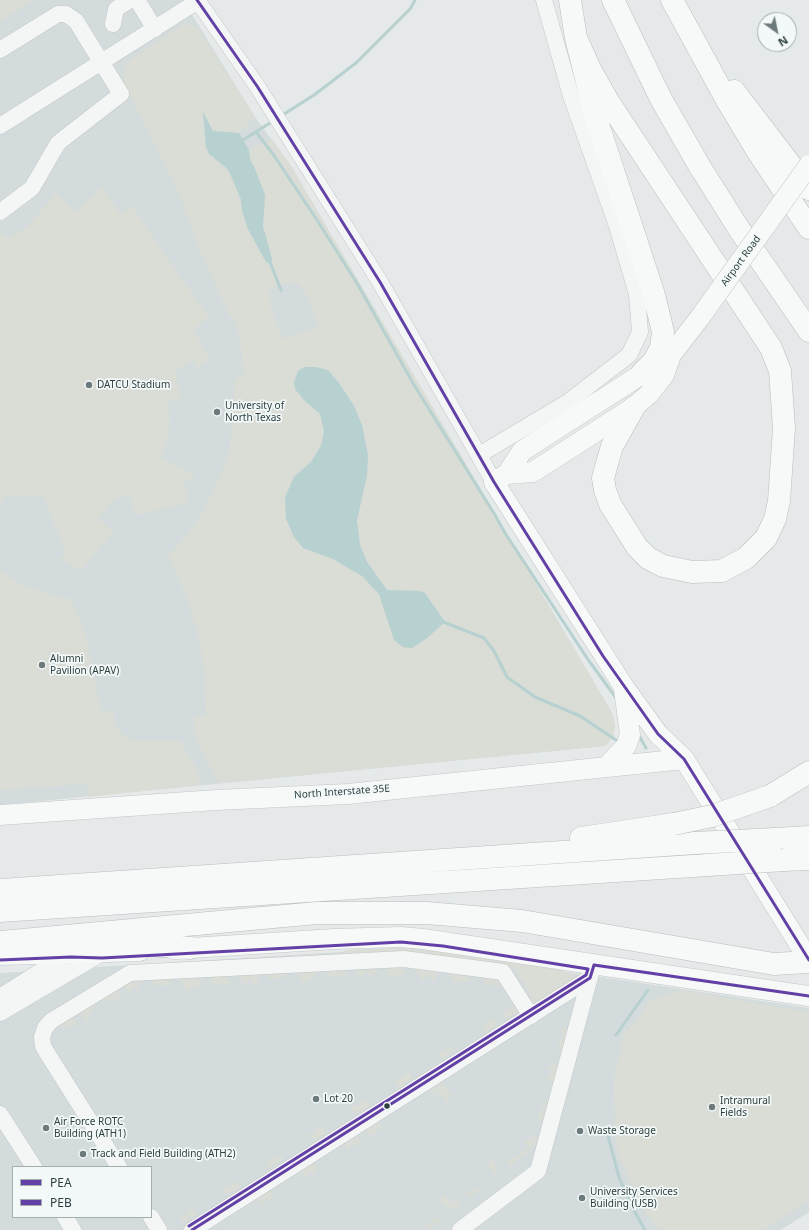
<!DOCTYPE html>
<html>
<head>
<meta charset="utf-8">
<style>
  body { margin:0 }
  #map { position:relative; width:809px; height:1230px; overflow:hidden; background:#e5e9e9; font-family:"Noto Sans",sans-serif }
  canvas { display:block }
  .legend { position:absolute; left:12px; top:1166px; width:140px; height:52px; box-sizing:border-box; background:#f3f8f8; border:1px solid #a4aeaf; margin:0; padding:5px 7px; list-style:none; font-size:12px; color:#2d3f41 }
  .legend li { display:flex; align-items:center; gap:8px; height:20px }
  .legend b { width:20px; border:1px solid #a4aeaf }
  .north { position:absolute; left:757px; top:12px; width:40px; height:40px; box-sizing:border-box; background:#f3f8f8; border:1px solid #a4aeaf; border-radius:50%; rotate:147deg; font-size:11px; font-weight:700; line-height:16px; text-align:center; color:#2d3f41 }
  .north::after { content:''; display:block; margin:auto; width:14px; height:18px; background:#6d7a7c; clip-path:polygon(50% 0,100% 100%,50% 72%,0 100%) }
</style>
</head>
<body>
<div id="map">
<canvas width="809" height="1230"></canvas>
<ul class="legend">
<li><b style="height:5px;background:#6240a6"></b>PEA</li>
<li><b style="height:5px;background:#6240a6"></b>PEB</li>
</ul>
<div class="north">N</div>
</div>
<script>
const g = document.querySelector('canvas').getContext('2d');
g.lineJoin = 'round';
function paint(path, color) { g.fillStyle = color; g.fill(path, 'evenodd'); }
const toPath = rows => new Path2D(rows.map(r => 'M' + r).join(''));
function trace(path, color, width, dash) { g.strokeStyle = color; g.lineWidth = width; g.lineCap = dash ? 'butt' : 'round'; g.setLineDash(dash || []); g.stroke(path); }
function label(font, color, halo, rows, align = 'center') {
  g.font = font + ' "Noto Sans",sans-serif'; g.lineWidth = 3.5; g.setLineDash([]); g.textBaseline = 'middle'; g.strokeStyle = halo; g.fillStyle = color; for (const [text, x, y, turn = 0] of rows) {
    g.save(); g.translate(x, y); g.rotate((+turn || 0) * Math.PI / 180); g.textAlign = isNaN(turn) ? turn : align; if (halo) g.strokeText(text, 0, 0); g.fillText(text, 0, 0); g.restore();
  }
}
const built = toPath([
  [0,0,183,0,255,117,291,166,612,713,615,725,613,737,605,746,0,805],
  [406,948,809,1008,809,1212,781,1230,0,1230,0,973],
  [13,1167,151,1167,151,1217,13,1217]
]);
const green = toPath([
  [0,0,34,0,0,22],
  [182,25,192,25,199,29,255,117,239,133,225,132,213,131,203,113,204,135,206,147,209,154,227,169,235,184,248,229,266,262,271,264,272,259,263,226,265,195,255,169,250,159,249,150,272,139,291,166,612,713,615,725,613,737,605,746,218,783,195,736,194,716,206,716,205,679,200,642,187,598,168,556,191,530,202,513,222,471,230,446,235,378,244,376,240,338,233,316,230,317,197,244,177,189,126,87,123,76,125,66,132,58],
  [295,282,305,291,318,326,283,339,270,306,271,295,269,290,276,286],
  [339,383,354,406,362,425,368,455,367,476,357,520,360,545,367,562,387,590,419,591,394,639,379,594,362,576,333,559,303,548,294,477,311,462,321,446,324,431,320,414,304,400],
  [103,187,120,214,132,206,209,318,193,329,210,359,197,369,194,361,175,371,182,398,168,402,170,424,166,443,160,457,197,476,184,481,189,503,136,515,129,495,122,496,110,504,98,519,114,531,81,571,60,560,66,552,43,497,7,495,0,504,0,232,8,238,28,226,56,193,78,213,81,206],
  [0,571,22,585,55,596,71,599,85,631,101,711,113,711,115,725,121,733,132,740,176,740,181,742,197,769,200,785,88,797,88,784,0,790],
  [390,948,413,948,563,970,563,973,574,974,576,978,534,1007,524,998,532,997,514,967,342,956,342,953,346,950],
  [385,968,402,968,407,974,389,976],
  [374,969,376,971,371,979,366,971,361,979,356,971],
  [415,969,436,971,438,974,433,982,428,974,423,982],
  [344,970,347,976,328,977,326,971],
  [314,972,316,974,311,982,309,978,304,986,297,973],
  [267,974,286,974,288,977,269,979],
  [450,974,468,976,472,981,453,983,449,975],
  [256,975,259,979,255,987,249,979,245,986,239,976],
  [212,977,227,977,232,984,213,984,210,980],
  [481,978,502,981,497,988,492,981,488,989],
  [180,979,199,979,201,981,196,989,193,985,189,993],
  [169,980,173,985,155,986,151,981],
  [141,981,137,991,134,987,129,994,124,986,130,982],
  [679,990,809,1012,809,1201,764,1230,661,1230,655,1226,645,1212,619,1158,615,1134,614,1079,623,1037,650,1001],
  [116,991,121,999,102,1000],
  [516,1003,520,1010,506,1019,504,1015,509,1007,511,1011],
  [96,1004,86,1022,81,1013],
  [73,1018,78,1026,59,1027],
  [496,1019,499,1023,485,1032,481,1025,489,1024,487,1020],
  [565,1026,568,1029,563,1046,559,1049,559,1040,563,1037,562,1028],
  [444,1047,453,1047,455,1050,442,1059,437,1052,446,1051],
  [555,1063,558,1065,554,1079,550,1081,546,1078,555,1071,546,1068],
  [401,1074,410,1074,413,1078,399,1087,395,1079,403,1079],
  [440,1084,445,1086,452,1095,447,1102,439,1090,435,1097,431,1091],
  [543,1100,548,1102,543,1118,539,1122,539,1112,543,1109],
  [367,1101,370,1105,355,1114,350,1106,360,1106,357,1102],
  [379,1123,383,1129,375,1130,377,1134,368,1135,365,1131],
  [324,1128,326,1133,312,1141,308,1134,317,1133,314,1129],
  [357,1136,360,1140,356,1148,353,1144,348,1151,344,1145],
  [534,1136,537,1138,532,1149,509,1167,506,1162,530,1147,523,1142],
  [280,1155,283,1159,269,1168,265,1161,274,1160,271,1156],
  [492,1158,496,1164,497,1169,496,1173,489,1183,493,1174,488,1166],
  [314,1163,317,1167,313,1175,310,1171,305,1179,301,1172],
  [238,1182,241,1187,227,1195,222,1188,231,1187,229,1183],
  [481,1187,482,1188,470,1198,464,1193,474,1192,471,1188],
  [271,1190,274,1194,269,1202,267,1198,262,1206,258,1199],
  [444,1193,452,1205,457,1198,460,1202,458,1207,450,1208,443,1205,439,1200],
  [185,1210,194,1210,197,1214,183,1222,179,1215,188,1215],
  [440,1218,441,1220,430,1229,428,1229,425,1224,433,1223,431,1219]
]);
const water = toPath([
  [203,112,213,131,239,133,249,150,250,159,255,169,265,195,263,226,272,259,271,264,266,262,248,229,242,211,241,199,228,169,209,154,206,147],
  [304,367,316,367,328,370,339,383,354,406,362,425,368,455,367,476,357,520,360,545,367,562,387,590,419,591,425,593,445,622,427,638,412,648,403,647,394,640,379,594,362,576,333,559,303,548,294,537,286,519,285,497,294,477,311,462,321,446,324,431,320,414,304,400,295,389,294,382,298,371]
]);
const stream = toPath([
  [281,116,314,95,356,63,410,9,415,0],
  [256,132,273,154,317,220,358,285,414,385,495,515,505,533,589,661,617,699],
  [242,143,243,140,273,121],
  [270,262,281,290],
  [441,621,484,638,494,651,507,677,535,697,580,716,619,742],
  [638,734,646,748],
  [616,1035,648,990],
  [608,1136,619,1177,632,1207,645,1230]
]);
const minor = toPath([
  [137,0,155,29],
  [197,0,257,86,380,282,494,482],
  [113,24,116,9,130,0],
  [0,50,58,14,66,14,76,21,121,94,58,143,32,188,0,212],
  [0,126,198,1],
  [479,455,568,402,629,355,640,332,637,294,616,223,571,96,544,0],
  [0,997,71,952],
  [0,1013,102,953],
  [0,1114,34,1167],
  [119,1167,47,1053,43,1046,42,1037,45,1028,51,1021,130,973,404,959,503,972,531,1016],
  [65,1217,73,1230],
  [151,1217,159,1230],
  [192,1230,590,978],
  [460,1230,538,1171,591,973]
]);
const major = toPath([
  [701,316,671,355,664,375,649,394,634,407,533,472,507,474,494,482,624,687,658,734,684,759,809,960],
  [507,474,522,451,656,365],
  [607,766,626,746,630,735,624,689],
  [0,815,216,800,348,794,684,759],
  [174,949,334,939,401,937,423,939,809,996],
  [0,955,140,951]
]);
const highway = toPath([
  [570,0,576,38,596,118,654,295,663,332,661,348,654,361,642,373],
  [613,0,661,99,700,167,739,229,809,331],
  [672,0,725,97,758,152,809,228],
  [576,38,591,71,608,101,771,348,780,371,784,428,779,501,775,519,766,538,746,558,722,571,692,572,663,566,648,558,637,547,610,504,605,490,603,478,612,446,634,407],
  [734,91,809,189],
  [770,796,809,772],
  [581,838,674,824],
  [775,839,809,837],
  [784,860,809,859],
  [0,890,695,843],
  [0,911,708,865],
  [0,942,317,913,427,913,522,921,774,964,809,962],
  [119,943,191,948]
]);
const majorBridge = toPath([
  [701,316,809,165]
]);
const highwayBridge = toPath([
  [674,824,712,816,770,796],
  [695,843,775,839],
  [708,865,784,860]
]);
const bus1 = toPath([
  [197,0,257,86,380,282,494,482,603,656,658,734,684,759,809,960],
  [192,1230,590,978,594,965,809,996]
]);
const bus2 = toPath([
  [0,960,71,957,102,958,401,942,443,946,588,969,586,975,189,1226]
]);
const markers = [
  [89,385,4,"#6d7a7c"],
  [217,412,4,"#6d7a7c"],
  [42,665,4,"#6d7a7c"],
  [316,1099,4,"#6d7a7c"],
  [387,1106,3.5,"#2d3f41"],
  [712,1107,4,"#6d7a7c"],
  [46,1128,4,"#6d7a7c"],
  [580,1131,4,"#6d7a7c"],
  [83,1154,4,"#6d7a7c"],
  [582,1198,4,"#6d7a7c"]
];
const streetNames = [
  ["Airport Road",741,261,-54],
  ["North Interstate 35E",342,792,-4]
];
const poiNames = [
  ["DATCU Stadium",97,385],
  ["University of",225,406],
  ["North Texas",225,418],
  ["Alumni",50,659],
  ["Pavilion (APAV)",50,671],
  ["Lot 20",324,1099],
  ["Intramural",720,1101],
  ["Fields",720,1113],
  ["Air Force ROTC",54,1122],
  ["Building (ATH1)",54,1134],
  ["Waste Storage",588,1131],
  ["Track and Field Building (ATH2)",91,1154],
  ["University Services",590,1192],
  ["Building (USB)",590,1204]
];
paint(built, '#d4dbdc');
paint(green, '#d9ddd6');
paint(water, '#b7d0d0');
trace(stream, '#b7d0d0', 3);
trace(minor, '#c3c7c7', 17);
trace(major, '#c2c6c6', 21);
trace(highway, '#b8bdbd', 23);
trace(minor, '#f4f6f6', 16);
trace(major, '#f7f8f8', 20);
trace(highway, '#f7f8f8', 22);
trace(majorBridge, '#c2c6c6', 21, []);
trace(highwayBridge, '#b8bdbd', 23, []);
trace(majorBridge, '#f7f8f8', 20);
trace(highwayBridge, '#f7f8f8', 22);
trace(bus1, '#6240a6', 3);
trace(bus2, '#6240a6', 3);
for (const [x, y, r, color] of markers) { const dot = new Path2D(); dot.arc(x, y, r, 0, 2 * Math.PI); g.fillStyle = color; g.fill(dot); trace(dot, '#f3f8f8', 1.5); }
label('10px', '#2d3f41', '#f3f8f8', streetNames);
label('10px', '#2d3f41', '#f3f8f8', poiNames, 'left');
</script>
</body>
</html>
